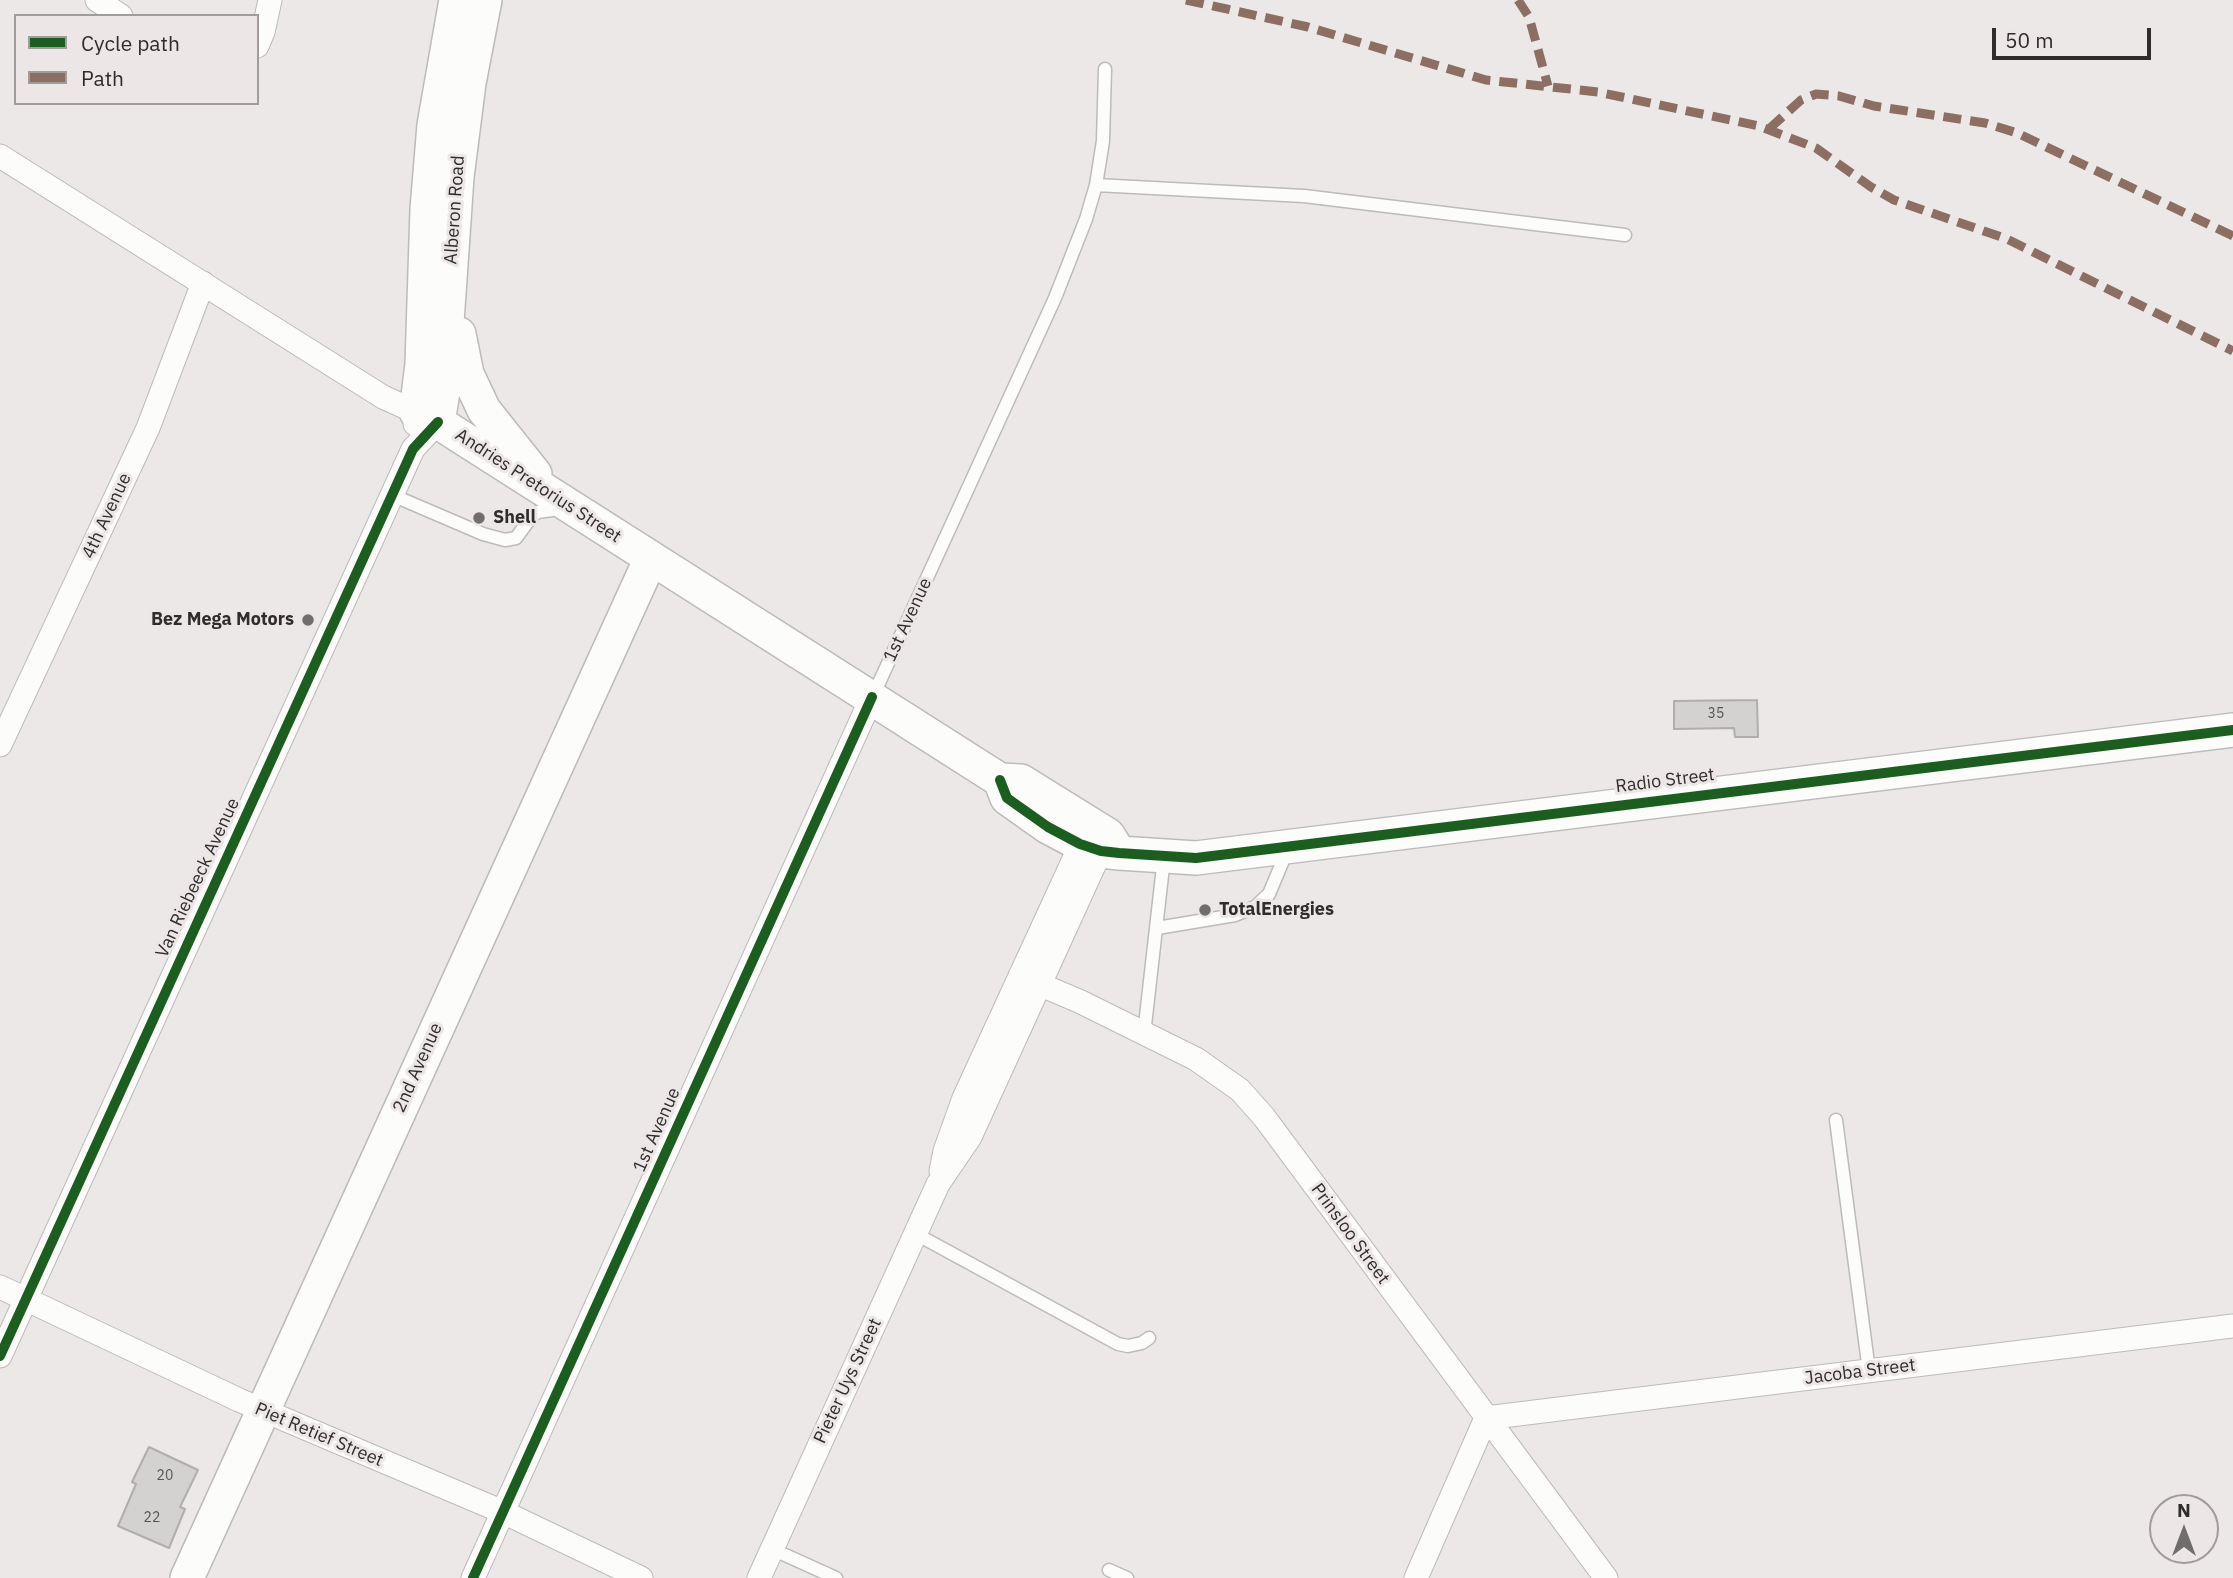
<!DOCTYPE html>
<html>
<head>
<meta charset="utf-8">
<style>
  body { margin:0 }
  #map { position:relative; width:2233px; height:1578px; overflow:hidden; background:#ebe8e7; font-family:"IBM Plex Sans",sans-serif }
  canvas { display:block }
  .legend { position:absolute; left:14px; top:14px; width:245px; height:91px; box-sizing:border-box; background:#ece7e6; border:2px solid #a09c9c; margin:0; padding:9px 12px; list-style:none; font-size:21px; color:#2e2c2c }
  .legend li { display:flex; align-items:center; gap:14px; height:35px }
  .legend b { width:35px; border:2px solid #a09c9c }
  .north { position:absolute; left:2149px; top:1494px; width:70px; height:70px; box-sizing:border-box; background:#ece7e6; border:2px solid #a09c9c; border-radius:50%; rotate:0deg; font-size:19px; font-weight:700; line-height:28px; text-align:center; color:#2e2c2c }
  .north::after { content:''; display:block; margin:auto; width:24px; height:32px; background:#706e6d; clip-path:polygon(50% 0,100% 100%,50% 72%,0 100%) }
  .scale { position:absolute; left:1992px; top:28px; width:159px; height:32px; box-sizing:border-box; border:4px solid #2e2c2c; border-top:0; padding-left:9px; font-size:21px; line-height:24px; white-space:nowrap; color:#2e2c2c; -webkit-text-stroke:5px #ece7e6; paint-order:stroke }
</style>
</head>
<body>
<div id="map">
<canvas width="2233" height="1578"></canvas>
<ul class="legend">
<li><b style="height:9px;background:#1b5e20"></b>Cycle path</li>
<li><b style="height:9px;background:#8d6e63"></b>Path</li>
</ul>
<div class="north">N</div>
<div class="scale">50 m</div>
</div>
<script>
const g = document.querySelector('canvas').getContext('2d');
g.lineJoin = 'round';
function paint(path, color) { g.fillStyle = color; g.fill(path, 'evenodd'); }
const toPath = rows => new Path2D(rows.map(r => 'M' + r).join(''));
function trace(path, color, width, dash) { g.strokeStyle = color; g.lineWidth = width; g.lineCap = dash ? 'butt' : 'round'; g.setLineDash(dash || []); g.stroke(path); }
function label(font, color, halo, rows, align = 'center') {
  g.font = font + ' "IBM Plex Sans",sans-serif'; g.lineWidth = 6; g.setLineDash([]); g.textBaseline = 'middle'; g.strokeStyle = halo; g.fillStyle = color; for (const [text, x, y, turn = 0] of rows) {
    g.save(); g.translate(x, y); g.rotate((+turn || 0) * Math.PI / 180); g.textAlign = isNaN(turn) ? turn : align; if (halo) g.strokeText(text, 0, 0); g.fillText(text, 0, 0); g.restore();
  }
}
const building = toPath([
  [1757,700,1758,737,1735,737,1734,728,1674,729,1674,701,1757,700],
  [149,1447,198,1470,180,1507,185,1509,169,1548,118,1526,136,1484,132,1482,149,1447]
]);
const lane = toPath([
  [1096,185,1304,196,1625,235],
  [392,495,483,534,505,540,516,538,532,516,538,512,559,509],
  [873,696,1055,298,1086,219,1096,185,1103,141,1105,69],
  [1157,928,1235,915,1255,907,1269,894,1287,851],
  [1144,1034,1164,858],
  [1836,1120,1869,1371],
  [916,1234,1118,1344,1128,1346,1142,1343,1149,1338],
  [772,1549,836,1578],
  [1109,1570,1127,1578]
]);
const street = toPath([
  [97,0,121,16],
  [257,46,263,32,270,0],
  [0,156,383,397,416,412,415,424],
  [0,745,148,428,203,283],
  [1020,976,1081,1002,1196,1059,1240,1090,1264,1117,1606,1578],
  [941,1171,945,1151,964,1098,1086,833],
  [0,1287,239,1400,503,1512,641,1578],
  [0,1356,413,449,438,422],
  [473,1578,872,697],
  [759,1578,938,1184,970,1137,1107,837],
  [1416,1578,1486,1418,2233,1326]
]);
const secondary = toPath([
  [456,0,434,125,427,209,422,364,416,412,438,422,458,435,1000,780,1021,781,1108,835,1118,851],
  [459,334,467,374,484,410,535,474],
  [438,422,446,374,447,322,457,177,469,83,485,0],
  [1000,780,1007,798,1048,827,1080,844,1101,851,1119,853,1196,858,2233,730],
  [187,1578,651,558]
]);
const quiet = toPath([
  [1186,0,1308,27,1486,80,1598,92,1759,126,1816,148,1871,187,1894,200,2007,239,2233,351],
  [1518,0,1529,17,1548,86],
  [1769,129,1801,100,1816,94,1839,96,1874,106,1985,123,2017,133,2233,236]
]);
const cycleway = toPath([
  [1000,780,1007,798,1048,827,1080,844,1101,851,1119,853,1196,858,2233,730],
  [0,1356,413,449,438,422],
  [473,1578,872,697]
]);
const markers = [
  [479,518,7,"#706e6d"],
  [308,620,7,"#706e6d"],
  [1205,910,7,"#706e6d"]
];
const numberNames = [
  ["35",1716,714],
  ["20",165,1476],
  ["22",152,1518]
];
const streetNames = [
  ["Alberon Road",455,210,-86],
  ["Andries Pretorius Street",538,486,33],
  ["4th Avenue",107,516,-65],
  ["1st Avenue",908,620,-65],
  ["Radio Street",1665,781,-7],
  ["Van Riebeeck Avenue",198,878,-65],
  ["2nd Avenue",418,1068,-66],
  ["1st Avenue",657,1130,-66],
  ["Prinsloo Street",1350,1234,54],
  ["Jacoba Street",1860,1372,-7],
  ["Pieter Uys Street",848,1381,-65],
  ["Piet Retief Street",319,1435,23]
];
const poiNames = [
  ["Shell",493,518],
  ["Bez Mega Motors",294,620,"right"],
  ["TotalEnergies",1219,910]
];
paint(building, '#d4d1d1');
trace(building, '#b0aead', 2);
trace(lane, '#bdbbba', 15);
trace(street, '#bdbbba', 25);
trace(secondary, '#bdbbba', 36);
trace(lane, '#fcfcfb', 12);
trace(street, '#fcfcfb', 23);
trace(secondary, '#fcfcfb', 33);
trace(quiet, '#8d6e63', 9, [18, 9]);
trace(cycleway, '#1b5e20', 10);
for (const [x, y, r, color] of markers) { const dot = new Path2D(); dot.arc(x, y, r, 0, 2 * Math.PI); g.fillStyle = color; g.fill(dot); trace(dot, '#ece7e6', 2.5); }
label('14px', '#585555', null, numberNames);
label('18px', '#2e2c2c', '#ece7e6', streetNames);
label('bold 18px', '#2e2c2c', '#ece7e6', poiNames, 'left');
</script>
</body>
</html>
